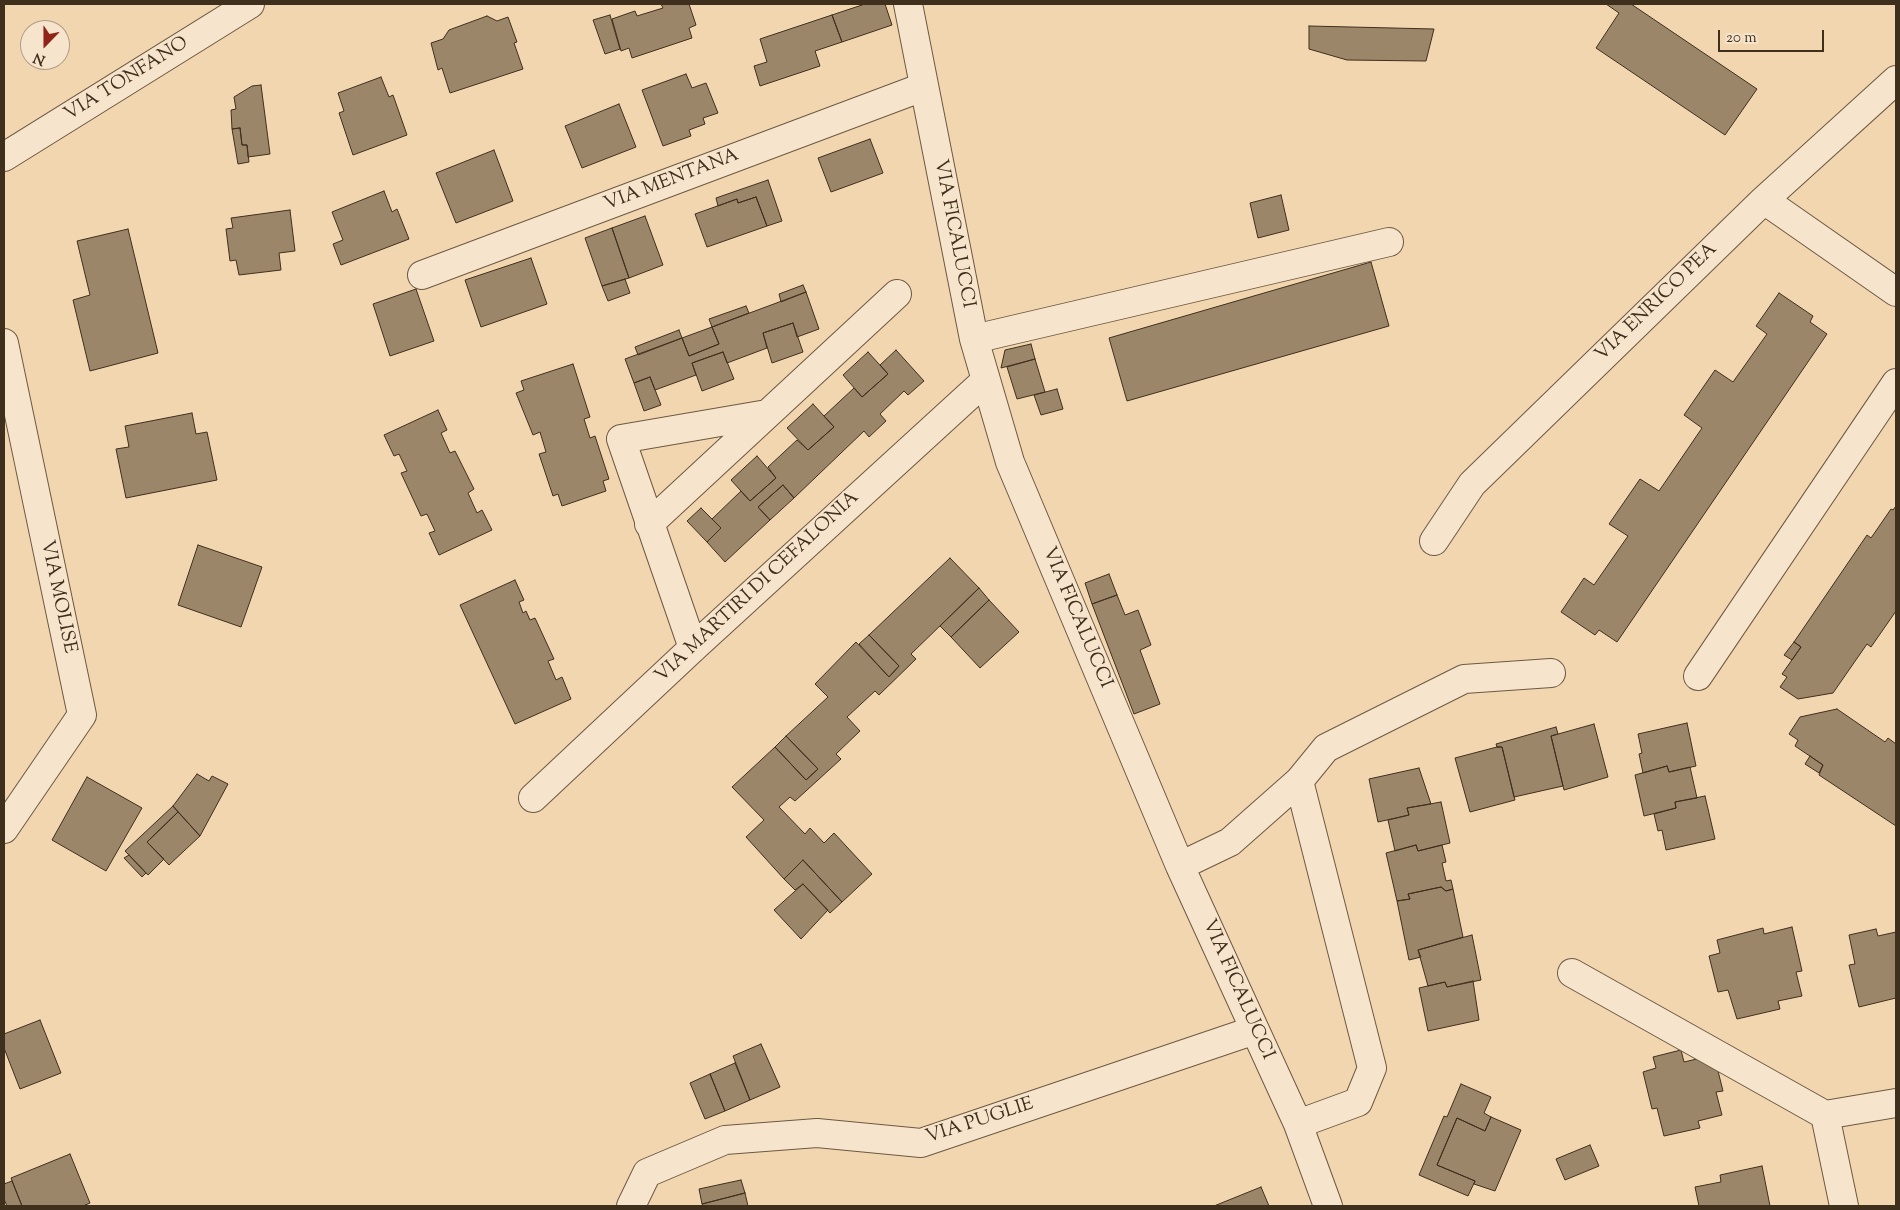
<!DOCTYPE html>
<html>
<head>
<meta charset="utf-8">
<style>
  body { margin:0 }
  #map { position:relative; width:1900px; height:1210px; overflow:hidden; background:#f2d6b0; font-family:"Sorts Mill Goudy",serif }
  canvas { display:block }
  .frame { position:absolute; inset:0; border:5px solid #3f2f1d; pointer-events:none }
  .north { position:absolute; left:20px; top:20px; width:50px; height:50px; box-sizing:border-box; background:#f7e4cc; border:1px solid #ad9c86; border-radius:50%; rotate:202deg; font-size:14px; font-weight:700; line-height:20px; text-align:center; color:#3f2f1d }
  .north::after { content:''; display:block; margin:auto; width:18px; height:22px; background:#8f2418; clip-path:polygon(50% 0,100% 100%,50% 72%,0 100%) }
  .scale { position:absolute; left:1718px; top:30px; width:106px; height:22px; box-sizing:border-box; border:2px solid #3f2f1d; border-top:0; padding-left:6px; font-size:15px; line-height:18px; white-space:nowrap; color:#3f2f1d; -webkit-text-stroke:4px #f7e4cc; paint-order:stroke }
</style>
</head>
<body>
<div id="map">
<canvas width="1900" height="1210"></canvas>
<div class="frame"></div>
<div class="north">N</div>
<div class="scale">20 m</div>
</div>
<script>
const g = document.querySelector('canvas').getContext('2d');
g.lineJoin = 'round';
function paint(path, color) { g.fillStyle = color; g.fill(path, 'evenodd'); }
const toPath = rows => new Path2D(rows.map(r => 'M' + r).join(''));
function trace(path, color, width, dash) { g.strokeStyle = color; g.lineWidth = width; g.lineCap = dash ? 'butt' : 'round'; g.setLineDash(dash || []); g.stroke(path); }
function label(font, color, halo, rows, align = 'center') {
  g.font = font + ' "Sorts Mill Goudy",serif'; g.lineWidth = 4; g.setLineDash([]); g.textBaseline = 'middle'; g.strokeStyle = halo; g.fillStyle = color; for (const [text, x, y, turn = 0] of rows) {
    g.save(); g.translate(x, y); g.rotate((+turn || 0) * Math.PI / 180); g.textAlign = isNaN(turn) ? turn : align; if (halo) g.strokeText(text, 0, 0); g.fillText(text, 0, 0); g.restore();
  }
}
const building = toPath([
  [661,4,689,4,696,25,689,28,692,38,632,58,629,48,621,51,612,19,635,11,637,16,663,8,661,4],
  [885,4,892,25,842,42,832,15,865,4,885,4],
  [1606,4,1631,4,1757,89,1725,135,1596,48,1619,13,1606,4],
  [610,15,620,49,605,54,593,20,610,15],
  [832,15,842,42,815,51,820,66,760,86,754,66,767,62,760,39,832,15],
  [487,16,497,21,508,17,517,42,514,43,523,69,450,93,442,68,438,70,431,43,443,39,449,30,487,16],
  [1309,26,1434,29,1426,61,1347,60,1309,49,1309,26],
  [686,74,692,88,706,83,718,113,703,118,705,124,689,130,691,136,663,146,642,90,686,74],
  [381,77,389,97,393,95,407,135,353,155,339,113,344,111,338,93,381,77],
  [261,85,270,154,248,157,247,145,242,145,240,128,232,129,231,110,236,109,234,97,252,86,261,85],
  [619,104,636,147,582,168,565,126,619,104],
  [240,128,242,145,247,145,249,162,238,164,232,129,240,128],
  [870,139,883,173,831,192,818,158,870,139],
  [494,150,513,201,456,223,436,173,494,150],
  [768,180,782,221,767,226,756,197,738,203,737,199,718,206,716,198,768,180],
  [384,191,392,212,397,209,409,239,341,265,333,244,343,240,332,212,384,191],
  [1281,195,1289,230,1258,238,1250,203,1281,195],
  [756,197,767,226,707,247,695,214,737,199,738,203,756,197],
  [290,210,295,251,279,253,281,270,239,275,236,260,230,261,226,229,233,228,231,218,290,210],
  [645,216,663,265,629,278,612,228,645,216],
  [612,228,629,278,602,286,585,238,612,228],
  [128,229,158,353,90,371,73,300,90,295,77,241,128,229],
  [531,258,547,304,481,327,465,280,531,258],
  [1371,262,1389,326,1127,401,1109,338,1371,262],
  [625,279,630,293,608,301,602,286,625,279],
  [803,285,806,292,781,302,779,294,803,285],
  [416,289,434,341,390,356,373,304,416,289],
  [806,292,819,329,797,337,793,323,763,333,767,348,727,363,723,352,692,363,696,375,655,390,650,377,634,383,625,359,682,338,689,356,719,344,712,327,806,292],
  [1779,293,1813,316,1810,322,1827,334,1617,642,1599,630,1595,635,1561,612,1584,578,1594,585,1628,536,1609,524,1640,479,1659,491,1702,428,1684,415,1715,370,1733,382,1767,334,1756,326,1779,293],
  [746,306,749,313,712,327,709,319,746,306],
  [793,323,803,352,772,363,763,333,793,323],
  [712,327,719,344,689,356,682,338,712,327],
  [679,330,682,338,638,355,635,347,679,330],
  [1031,344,1035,359,1001,368,1005,350,1031,344],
  [896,350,924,381,908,395,904,391,880,414,886,421,869,437,864,431,794,498,783,485,758,507,770,520,725,562,707,542,721,528,712,519,741,491,750,501,776,478,768,467,797,440,808,450,834,427,824,416,854,388,862,397,888,374,880,365,896,350],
  [723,352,734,379,702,391,692,363,723,352],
  [868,352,888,374,862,397,843,375,868,352],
  [1035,359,1045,392,1017,399,1007,367,1035,359],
  [573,364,590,417,584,419,590,438,595,436,609,479,603,481,606,491,562,506,558,494,553,496,539,454,546,452,540,432,533,435,516,393,524,390,521,381,573,364],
  [650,377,661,405,644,411,634,383,650,377],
  [1057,389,1063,409,1041,415,1034,395,1057,389],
  [813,404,834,427,808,450,787,428,813,404],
  [438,410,447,430,441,433,450,453,455,451,474,489,468,493,477,513,482,510,492,530,439,555,429,533,435,531,427,514,421,516,401,473,407,471,399,454,394,456,384,435,438,410],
  [192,413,196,434,207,432,217,480,126,498,116,449,129,447,125,426,192,413],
  [757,456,776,478,750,501,731,480,757,456],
  [783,485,794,498,770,520,758,507,783,485],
  [1896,506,1896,611,1871,647,1867,644,1833,693,1798,699,1780,687,1787,677,1782,674,1801,647,1794,642,1867,535,1871,538,1891,509,1893,510,1896,506],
  [701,508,721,528,707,542,687,521,701,508],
  [198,545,262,567,241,627,178,605,198,545],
  [950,558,979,588,911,654,916,659,879,695,875,691,847,717,860,731,836,754,841,759,795,801,790,797,779,807,805,834,810,828,824,843,834,833,872,874,842,902,803,860,784,879,746,837,764,820,732,787,775,747,806,780,818,769,786,736,828,697,815,684,856,642,889,677,899,666,869,635,950,558],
  [1109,574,1117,595,1092,604,1085,583,1109,574],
  [515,580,524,600,519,602,523,613,526,611,530,620,535,618,554,659,548,661,556,680,562,677,571,699,515,724,460,605,515,580],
  [979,588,989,600,951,637,940,626,979,588],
  [1117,595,1125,615,1138,610,1151,645,1140,650,1160,704,1134,714,1092,604,1117,595],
  [989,600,1019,632,980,668,951,637,989,600],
  [869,635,899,666,889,677,859,644,869,635],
  [1794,642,1801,647,1792,660,1784,655,1794,642],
  [1837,709,1885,742,1888,738,1896,744,1896,826,1819,775,1823,765,1795,746,1798,740,1789,734,1800,717,1837,709],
  [1687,723,1696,766,1669,772,1667,766,1643,773,1639,754,1642,753,1638,734,1687,723],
  [1594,724,1608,777,1564,790,1551,736,1594,724],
  [1556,727,1558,734,1551,736,1563,786,1514,797,1502,747,1497,747,1496,744,1556,727],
  [786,736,818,769,806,780,775,747,786,736],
  [1497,747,1502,747,1515,800,1470,812,1455,758,1497,747],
  [1810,756,1823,765,1819,773,1805,764,1810,756],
  [1667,766,1669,772,1690,767,1697,798,1675,802,1676,808,1644,816,1635,775,1667,766],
  [1419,768,1431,804,1407,808,1409,815,1378,822,1369,779,1419,768],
  [197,774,209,781,212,776,228,784,200,836,173,806,197,774],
  [87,777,142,808,106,871,52,840,87,777],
  [1705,796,1715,839,1666,850,1662,830,1658,831,1654,814,1676,808,1675,802,1705,796],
  [1441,802,1450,843,1418,851,1416,845,1395,851,1388,820,1409,815,1407,808,1441,802],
  [173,806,178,812,147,842,164,859,148,875,125,851,173,806],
  [178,812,200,836,169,865,147,842,178,812],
  [1416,845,1418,851,1442,845,1446,862,1442,863,1446,881,1451,880,1453,889,1446,891,1441,887,1408,894,1410,899,1397,901,1386,853,1416,845],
  [129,855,146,873,142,877,124,858,129,855],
  [803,860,842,902,830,913,803,884,795,890,784,879,803,860],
  [803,884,828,910,801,939,774,910,803,884],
  [1441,887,1446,891,1453,889,1463,937,1418,950,1421,957,1409,960,1397,901,1410,899,1408,894,1441,887],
  [1792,927,1802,971,1796,972,1802,996,1778,1001,1780,1009,1737,1019,1728,990,1718,992,1709,956,1720,953,1717,940,1763,928,1764,934,1792,927],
  [1876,929,1878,936,1896,932,1896,998,1859,1007,1849,965,1855,964,1849,935,1876,929],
  [1472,935,1481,980,1447,987,1445,982,1428,986,1418,950,1472,935],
  [1473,981,1479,1020,1428,1031,1419,988,1445,982,1447,987,1473,981],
  [40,1020,61,1073,20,1089,4,1048,4,1034,40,1020],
  [761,1044,780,1087,750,1100,733,1056,761,1044],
  [1681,1050,1684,1062,1714,1055,1723,1091,1716,1092,1722,1115,1698,1121,1700,1128,1664,1136,1657,1108,1652,1109,1643,1072,1656,1068,1653,1057,1681,1050],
  [735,1063,750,1100,725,1111,710,1074,735,1063],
  [710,1074,725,1111,705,1119,690,1083,710,1074],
  [1461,1084,1491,1097,1484,1113,1491,1117,1485,1131,1457,1118,1437,1165,1475,1181,1468,1196,1419,1175,1444,1116,1447,1117,1461,1084],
  [1491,1117,1521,1130,1495,1191,1474,1184,1475,1181,1437,1165,1457,1118,1485,1131,1491,1117],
  [1590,1145,1599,1166,1565,1180,1556,1159,1590,1145],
  [70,1154,90,1203,83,1206,22,1206,11,1178,70,1154],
  [1762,1166,1770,1206,1699,1206,1695,1187,1721,1182,1720,1175,1762,1166],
  [741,1180,745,1193,702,1204,699,1189,741,1180],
  [12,1181,22,1206,7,1206,4,1199,4,1184,12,1181],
  [1261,1187,1269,1206,1214,1206,1261,1187],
  [745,1193,748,1206,703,1206,702,1204,745,1193]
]);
const minor = toPath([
  [908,4,974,339,1010,462,1180,866,1298,1124,1328,1206],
  [4,157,250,4],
  [1764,200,1896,292],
  [422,275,923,87],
  [974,339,1389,242],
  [4,343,82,715,4,829],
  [649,524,897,294],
  [1434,541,1472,484,1764,200,1896,80],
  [693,648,621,439,767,414],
  [1698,676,1896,383],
  [533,798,693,648,985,381],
  [1180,866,1230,842,1299,781,1326,748,1464,679,1551,673],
  [1572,973,1825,1115,1844,1206],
  [1825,1115,1896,1103],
  [1298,1124,1358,1102,1372,1068,1299,781],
  [631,1206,647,1173,725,1140,817,1133,921,1143,1255,1030]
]);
const streetNames = [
  ["VIA TONFANO",127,80,-32],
  ["VIA MENTANA",672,181,-21],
  ["VIA FICALUCCI",953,234,79],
  ["VIA ENRICO PEA",1657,303,-44],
  ["VIA MARTIRI DI CEFALONIA",758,588,-43],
  ["VIA MOLISE",57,597,78],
  ["VIA FICALUCCI",1076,618,67],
  ["VIA FICALUCCI",1237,990,66],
  ["VIA PUGLIE",980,1122,-18]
];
paint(building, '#9c8669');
trace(building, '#3f2f1d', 1);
trace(minor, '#6c5942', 30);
trace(minor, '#f7e4cc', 28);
label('19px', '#3f2f1d', '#f7e4cc', streetNames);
</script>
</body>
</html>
